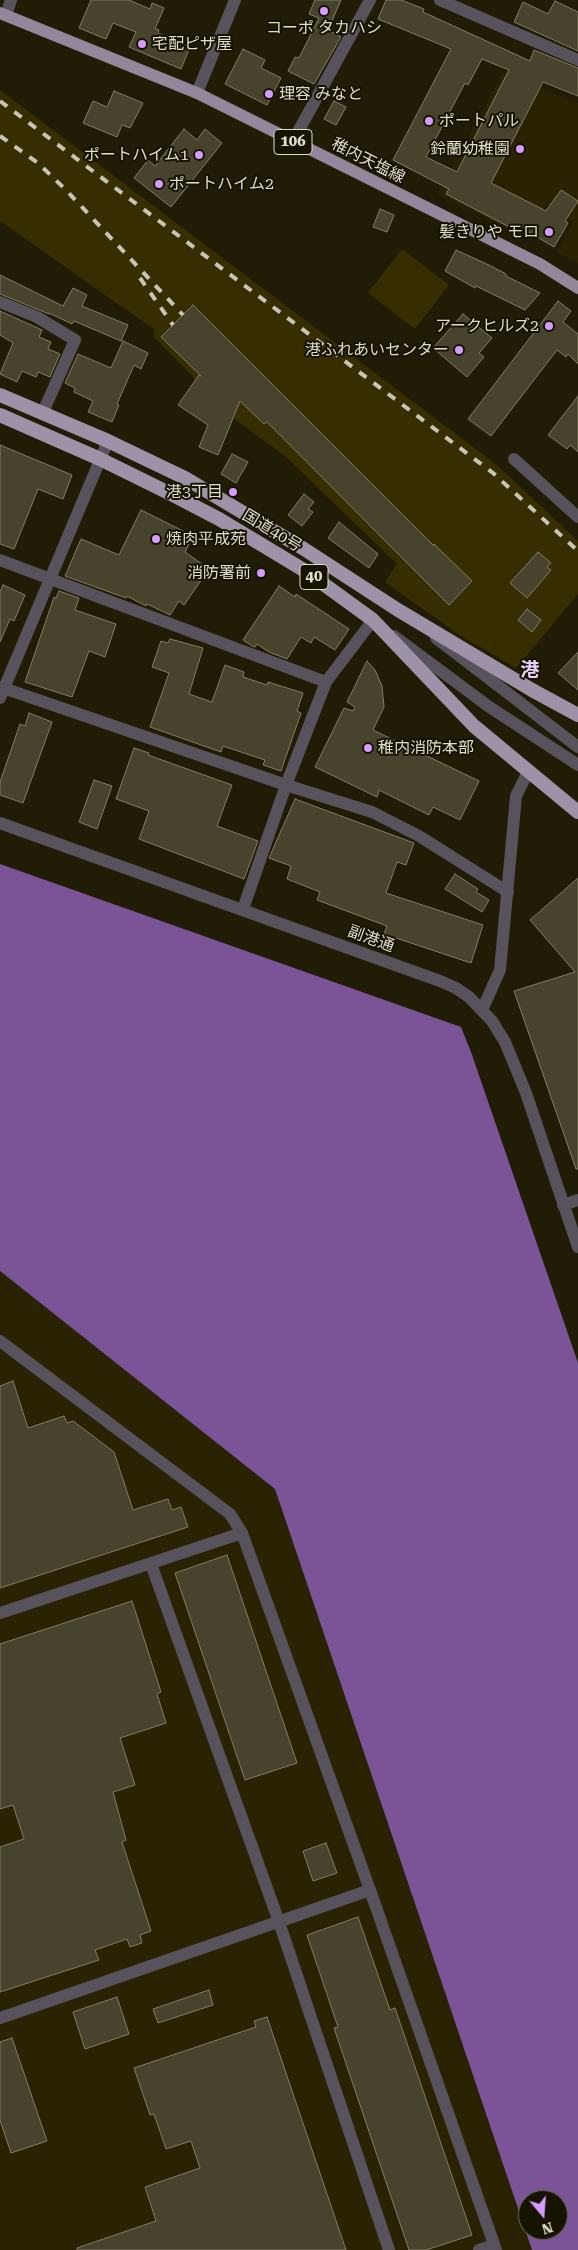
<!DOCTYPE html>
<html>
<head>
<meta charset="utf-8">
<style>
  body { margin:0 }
  #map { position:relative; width:578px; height:2250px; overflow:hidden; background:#201c06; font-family:"Roboto Serif",serif }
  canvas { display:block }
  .north { position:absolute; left:518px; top:2190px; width:50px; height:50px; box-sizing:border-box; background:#171301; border:1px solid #676453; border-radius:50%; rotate:162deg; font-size:14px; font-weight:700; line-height:20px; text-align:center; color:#dfddcf }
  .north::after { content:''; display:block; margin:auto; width:18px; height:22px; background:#d49cfc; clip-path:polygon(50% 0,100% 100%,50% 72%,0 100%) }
</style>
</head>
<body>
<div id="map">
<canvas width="578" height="2250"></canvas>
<div class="north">N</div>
</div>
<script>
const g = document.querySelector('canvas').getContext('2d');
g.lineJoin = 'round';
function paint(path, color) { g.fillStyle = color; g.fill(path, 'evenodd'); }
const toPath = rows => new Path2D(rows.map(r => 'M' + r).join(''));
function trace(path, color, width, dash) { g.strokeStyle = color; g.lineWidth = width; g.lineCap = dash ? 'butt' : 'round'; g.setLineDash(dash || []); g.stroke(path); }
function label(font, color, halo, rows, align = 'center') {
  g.font = font + ' "Roboto Serif","Noto Sans JP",serif'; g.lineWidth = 4; g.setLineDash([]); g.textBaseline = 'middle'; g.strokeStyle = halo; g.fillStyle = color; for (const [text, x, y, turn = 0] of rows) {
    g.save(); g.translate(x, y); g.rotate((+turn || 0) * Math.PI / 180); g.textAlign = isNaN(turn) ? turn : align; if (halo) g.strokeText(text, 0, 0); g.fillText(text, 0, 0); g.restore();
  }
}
const built = toPath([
  [503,73,578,103,578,263,557,252,574,222,546,203,526,237,438,194],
  [0,1271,275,1489,532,2250,0,2250]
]);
const green = toPath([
  [0,90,497,465,578,541,578,594,516,668,461,636,385,582,397,564,286,457,233,418,153,336,155,330,0,221],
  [402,249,449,285,415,329,368,293]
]);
const water = toPath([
  [0,864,461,1027,471,1052,578,1363,578,2250,532,2250,275,1489,0,1271],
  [528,2200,558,2200,558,2230,528,2230]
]);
const building = toPath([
  [91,0,129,0,150,9,152,3,164,8,155,29,159,30,158,33,190,47,181,69,129,47,136,32,113,23,106,39,79,28,91,0],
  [315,0,341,0,328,30,341,37,314,84,288,71,295,57,299,58,319,18,309,14,315,0],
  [386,0,401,0,424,9,423,12,530,61,534,50,578,68,578,96,543,82,491,183,546,211,561,190,578,201,565,221,568,223,554,247,517,225,515,230,446,194,449,189,393,160,451,49,378,19,386,0],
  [482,59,509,70,457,172,426,157,465,83,468,85,482,59],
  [555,1,578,12,578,51,514,22,523,2,548,14,555,1],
  [243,49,265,60,261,68,281,78,267,105,225,84,243,49],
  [114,91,143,103,130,128,122,125,117,137,83,123,93,101,107,107,114,91],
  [334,101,346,107,336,125,324,119,334,101],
  [184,129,197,140,205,129,222,143,171,207,134,178,148,160,155,166,184,129],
  [380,209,394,215,387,232,373,227,380,209],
  [456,250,491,266,506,274,506,276,540,293,525,310,476,286,475,288,445,271,456,250],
  [0,275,63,306,73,288,87,295,82,306,128,325,121,341,74,321,72,324,49,313,49,314,0,294,0,275],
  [558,301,571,311,563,322,578,334,578,364,568,354,566,357,557,350,491,436,468,419,558,301],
  [193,305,433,545,434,544,472,581,449,605,267,422,264,424,240,401,218,455,199,447,208,425,178,405,199,375,201,376,161,337,193,305],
  [0,311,42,330,39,337,51,342,48,349,60,354,50,377,38,372,36,377,22,371,17,382,0,374,13,343,0,335,0,311],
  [463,314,492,338,479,353,484,357,467,377,433,348,463,314],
  [123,341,148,353,141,369,134,365,117,404,119,405,112,422,88,412,93,401,74,392,75,388,65,383,78,354,111,368,123,341],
  [578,396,578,452,570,445,567,449,548,435,578,396],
  [0,445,72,475,63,499,38,489,14,549,0,544,0,445],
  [232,454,248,462,236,483,221,474,232,454],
  [304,494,314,502,308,509,313,512,302,526,288,515,304,494],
  [141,510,187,533,182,541,189,544,185,552,209,569,184,605,179,601,170,615,147,604,146,606,127,596,126,598,65,576,81,539,119,555,141,510],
  [339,522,378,554,369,568,328,538,339,522],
  [538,552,551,563,547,567,551,570,527,598,510,583,538,552],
  [3,585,25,595,14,621,10,619,0,642,0,592,3,585],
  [279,586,295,597,296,594,349,629,335,650,314,637,311,643,301,637,287,659,269,652,257,644,255,647,252,646,243,640,279,586],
  [59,591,79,598,75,610,116,624,105,657,89,651,72,697,25,682,54,597,56,598,59,591],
  [527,609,541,620,532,632,518,620,527,609],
  [170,639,203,648,189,694,212,702,225,665,244,672,243,677,267,685,268,682,303,693,297,711,301,713,281,771,263,765,265,760,223,746,221,752,150,727,169,673,152,667,161,641,168,643,170,639],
  [578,652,578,690,558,673,578,652],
  [367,661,375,670,382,686,384,707,373,730,479,781,460,820,433,807,429,815,379,790,377,797,315,767,344,708,353,711,355,707,347,702,367,661],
  [29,713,52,722,23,803,0,795,0,782,20,724,25,726,29,713],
  [134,748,149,753,148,755,232,785,217,826,258,841,244,879,139,839,149,811,116,799,134,748],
  [94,780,112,786,97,829,79,822,94,780],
  [295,799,414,843,406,865,397,862,386,893,483,925,471,963,384,934,387,926,317,900,320,892,287,879,291,866,269,858,295,799],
  [455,874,478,889,476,892,489,900,482,912,445,889,455,874],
  [578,878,578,1169,576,1169,514,991,575,972,530,920,578,878],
  [13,1381,28,1428,64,1416,67,1423,73,1421,114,1452,133,1510,168,1499,172,1510,181,1507,188,1527,0,1588,0,1386,13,1381],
  [227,1555,297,1763,245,1780,175,1573,227,1555],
  [132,1601,161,1692,157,1694,166,1723,120,1738,135,1785,113,1792,126,1840,122,1842,151,1931,140,1935,142,1943,130,1947,127,1939,95,1950,99,1960,0,1992,0,1847,24,1839,13,1805,0,1809,0,1644,132,1601],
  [326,1843,337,1873,313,1881,303,1851,326,1843],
  [358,1917,390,2010,395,2008,472,2235,426,2250,409,2250,334,2028,338,2027,307,1935,358,1917],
  [209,1990,213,2005,158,2023,153,2009,209,1990],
  [117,1997,129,2034,85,2049,73,2012,117,1997],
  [267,2017,346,2250,77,2250,77,2248,156,2221,145,2187,200,2168,191,2141,166,2149,154,2114,150,2115,134,2068,256,2027,254,2021,267,2017],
  [12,2038,47,2141,11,2153,0,2120,0,2042,12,2038]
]);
const minor = toPath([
  [440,0,578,60],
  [6,15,11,0],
  [197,93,235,0],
  [293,141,370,0],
  [0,302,37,317,75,340,43,412],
  [514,459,578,517],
  [0,560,326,682],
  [0,687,286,785,372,812,419,836,508,892],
  [0,698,108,441],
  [243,909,286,785,326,682,373,620],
  [482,1010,500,970,516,796,528,772],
  [563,1205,578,1200],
  [0,1341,230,1514,242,1533,370,1890,496,2250]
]);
const tertiary = toPath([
  [394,636,488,706,578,765],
  [436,638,578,747],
  [0,823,440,981,456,988,469,997,492,1021,505,1042,526,1093,578,1247],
  [151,1564,279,1922,389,2250],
  [0,1613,242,1533],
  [0,2018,370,1890],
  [479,2250,494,2245]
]);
const primary = toPath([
  [0,13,197,93,540,264,578,288]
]);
const trunk = toPath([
  [0,395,108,441,185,478,304,549,398,610,532,690,578,715],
  [0,415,100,459,175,496,219,519,307,572,373,620,474,726,578,812]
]);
const rail = toPath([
  [0,101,493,473,578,551],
  [0,136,38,163,66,190,183,315],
  [140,278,173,325]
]);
const markers = [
  [324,11,5,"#d49cfc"],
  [142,44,5,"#d49cfc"],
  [269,94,5,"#d49cfc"],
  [429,121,5,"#d49cfc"],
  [520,149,5,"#d49cfc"],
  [199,155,5,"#d49cfc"],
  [159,184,5,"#d49cfc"],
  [549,232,5,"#d49cfc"],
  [549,326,5,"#d49cfc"],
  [459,350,5,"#d49cfc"],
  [233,492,5,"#d49cfc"],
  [156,539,5,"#d49cfc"],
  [261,573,5,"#d49cfc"],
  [368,748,5,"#d49cfc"]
];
const shields = [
  [293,142,38],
  [314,577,28]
];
const shieldNames = [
  ["106",293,142],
  ["40",314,577]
];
const poiNames = [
  ["コーポ タカハシ",324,28,"center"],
  ["宅配ピザ屋",152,44,"left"],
  ["理容 みなと",279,94,"left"],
  ["ポートパル",439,121,"left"],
  ["鈴蘭幼稚園",510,149],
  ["ポートハイム1",189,155],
  ["ポートハイム2",169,184,"left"],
  ["髪きりや モロ",539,232],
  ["アークヒルズ2",539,326],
  ["港ふれあいセンター",449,350],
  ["港3丁目",223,492],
  ["焼肉平成苑",166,539,"left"],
  ["消防署前",251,573],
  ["稚内消防本部",378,748,"left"]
];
const streetNames = [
  ["稚内天塩線",368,161,27],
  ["国道40号",272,531,31],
  ["副港通",371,939,20]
];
const quarterNames = [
  ["港",530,670]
];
paint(built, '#292304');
paint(green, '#362e00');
paint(water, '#7b5497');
paint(building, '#47432c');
trace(building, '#827e64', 1);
trace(minor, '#57525b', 12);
trace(tertiary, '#57525b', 12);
trace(primary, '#92879b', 12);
trace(trunk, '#9e92a8', 14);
trace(rail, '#c7c5b6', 4, [9, 9]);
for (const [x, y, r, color] of markers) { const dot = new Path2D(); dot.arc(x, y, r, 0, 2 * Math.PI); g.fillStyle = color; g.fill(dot); trace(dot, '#171301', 2); }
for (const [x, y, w] of shields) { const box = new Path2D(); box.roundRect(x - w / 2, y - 12.5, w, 25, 4); g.fillStyle = '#171301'; g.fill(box); trace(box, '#dfddcf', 1); }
label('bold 15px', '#dfddcf', null, shieldNames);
label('16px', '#dfddcf', '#171301', poiNames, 'right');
label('16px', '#dfddcf', '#171301', streetNames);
label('bold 19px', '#e9d2fb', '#171301', quarterNames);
</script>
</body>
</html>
